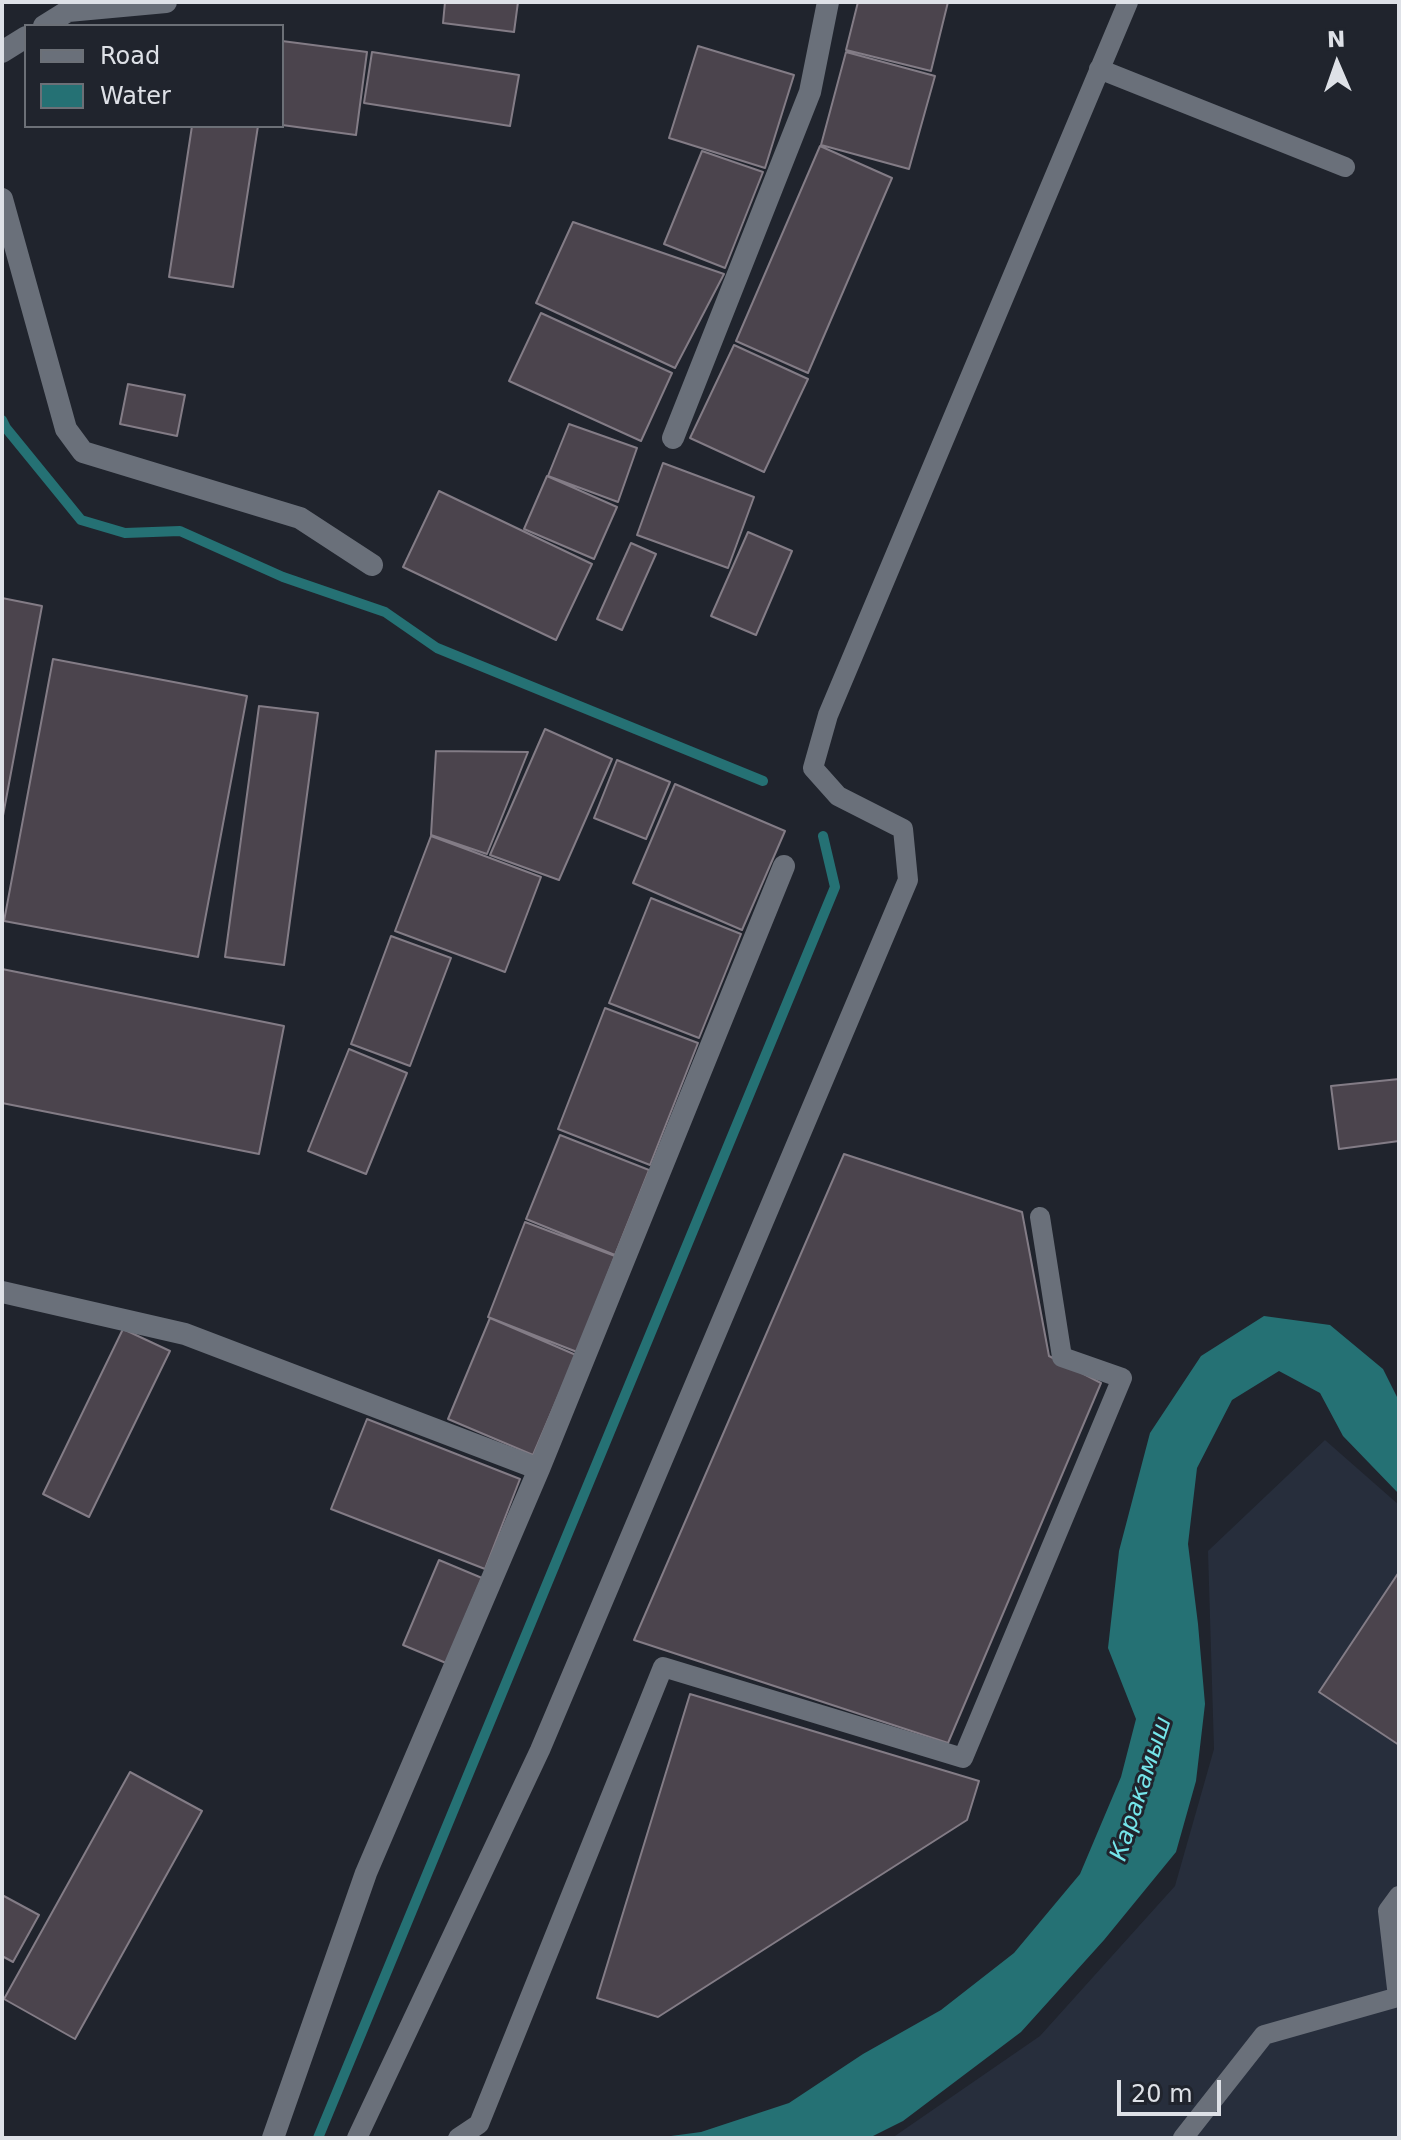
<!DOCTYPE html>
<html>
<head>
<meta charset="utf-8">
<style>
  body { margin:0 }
  #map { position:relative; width:1401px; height:2140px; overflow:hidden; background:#20242d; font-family:"DejaVu Sans",sans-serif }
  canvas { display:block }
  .frame { position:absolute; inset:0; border:4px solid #dee1e7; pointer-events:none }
  .legend { position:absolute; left:24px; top:24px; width:260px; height:104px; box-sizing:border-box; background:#20242d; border:2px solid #6c7077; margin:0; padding:10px 14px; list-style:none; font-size:24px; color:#dee1e7 }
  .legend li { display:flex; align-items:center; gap:16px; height:40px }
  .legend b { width:40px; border:2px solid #6c7077 }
  .north { position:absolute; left:1297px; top:24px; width:80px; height:80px; -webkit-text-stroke:6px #20242d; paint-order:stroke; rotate:358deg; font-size:22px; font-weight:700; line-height:32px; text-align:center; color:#dee1e7 }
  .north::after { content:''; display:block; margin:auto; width:28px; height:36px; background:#dee1e7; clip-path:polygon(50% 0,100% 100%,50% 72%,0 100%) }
  .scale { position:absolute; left:1117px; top:2080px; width:104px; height:36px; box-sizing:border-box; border:4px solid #dee1e7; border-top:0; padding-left:10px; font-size:24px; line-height:28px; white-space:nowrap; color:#dee1e7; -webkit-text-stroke:6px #20242d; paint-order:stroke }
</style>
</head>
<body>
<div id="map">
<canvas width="1401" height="2140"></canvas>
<div class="frame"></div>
<ul class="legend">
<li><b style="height:10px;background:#6a707a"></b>Road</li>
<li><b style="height:22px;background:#257174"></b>Water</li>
</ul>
<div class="north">N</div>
<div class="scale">20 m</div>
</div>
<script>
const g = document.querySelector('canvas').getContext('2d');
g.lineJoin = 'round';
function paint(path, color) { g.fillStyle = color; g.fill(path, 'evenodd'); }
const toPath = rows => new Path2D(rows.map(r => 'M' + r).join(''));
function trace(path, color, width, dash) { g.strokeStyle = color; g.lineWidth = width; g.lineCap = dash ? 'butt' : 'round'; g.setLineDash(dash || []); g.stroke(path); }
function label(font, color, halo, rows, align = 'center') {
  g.font = font + ' "DejaVu Sans",sans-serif'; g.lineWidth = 6; g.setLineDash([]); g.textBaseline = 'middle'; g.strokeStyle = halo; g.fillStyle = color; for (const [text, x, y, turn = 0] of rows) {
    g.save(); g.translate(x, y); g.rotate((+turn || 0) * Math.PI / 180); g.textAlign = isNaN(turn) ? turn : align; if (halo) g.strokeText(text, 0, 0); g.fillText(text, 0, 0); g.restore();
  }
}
const built = toPath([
  [1325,1440,1399,1505,1399,2138,892,2138,1040,2036,1175,1886,1214,1749,1208,1551]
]);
const water = toPath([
  [1264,1316,1330,1325,1383,1369,1399,1401,1399,1494,1343,1436,1320,1393,1279,1371,1232,1400,1197,1468,1188,1544,1198,1624,1205,1704,1196,1781,1176,1852,1104,1940,1021,2032,903,2121,869,2138,656,2138,701,2132,789,2103,863,2054,941,2010,1014,1953,1080,1874,1121,1777,1136,1719,1108,1648,1119,1551,1150,1433,1201,1356]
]);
const stream = toPath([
  [2,420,6,428,81,520,125,533,180,531,283,577,385,612,437,648,763,781],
  [318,2138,835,887,823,836]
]);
const building = toPath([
  [445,2,518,2,514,32,443,23,445,2],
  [858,2,948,2,931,71,846,50,858,2],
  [282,41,367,52,356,135,282,125,282,41],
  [698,46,794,75,765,168,669,138,698,46],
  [372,52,519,75,510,126,364,103,372,52],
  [846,52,935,76,909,169,821,145,846,52],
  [192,126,258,126,233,287,169,277,192,126],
  [820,146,892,178,808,373,736,341,820,146],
  [702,151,763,172,725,268,664,244,702,151],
  [573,222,724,274,675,368,536,303,573,222],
  [541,313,672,373,641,441,509,381,541,313],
  [734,345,808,379,764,472,690,438,734,345],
  [128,384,185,395,177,436,120,424,128,384],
  [569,424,637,448,618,502,548,476,569,424],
  [663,463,754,497,728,568,637,535,663,463],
  [547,476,617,507,594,559,524,529,547,476],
  [439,491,592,564,556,640,403,567,439,491],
  [748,532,792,551,756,635,711,616,748,532],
  [631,543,656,554,622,630,597,619,631,543],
  [2,598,42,606,2,821,2,598],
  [53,659,247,696,198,957,4,921,53,659],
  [259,706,318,713,284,965,225,957,259,706],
  [545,729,612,759,559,880,490,855,545,729],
  [436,751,528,752,487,854,431,835,436,751],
  [617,760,670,782,646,839,594,818,617,760],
  [675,784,785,831,742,930,633,883,675,784],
  [431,836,541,877,505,972,395,931,431,836],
  [651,898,741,934,699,1038,609,1003,651,898],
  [391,936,451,958,410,1066,351,1044,391,936],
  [2,969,284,1026,259,1154,2,1103,2,969],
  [605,1008,698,1043,650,1165,558,1129,605,1008],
  [349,1049,407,1073,366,1174,308,1151,349,1049],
  [1399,1079,1399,1141,1339,1149,1331,1086,1399,1079],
  [560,1135,649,1170,615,1255,526,1219,560,1135],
  [844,1154,1022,1212,1049,1356,1101,1383,948,1743,634,1640,844,1154],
  [525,1222,615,1256,577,1352,488,1317,525,1222],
  [490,1318,576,1355,533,1455,448,1419,490,1318],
  [123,1329,170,1351,89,1517,43,1494,123,1329],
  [367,1419,520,1479,485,1569,331,1509,367,1419],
  [439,1560,482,1578,446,1663,403,1645,439,1560],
  [1399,1572,1399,1745,1319,1692,1399,1572],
  [690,1694,979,1781,967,1820,658,2017,597,1998,690,1694],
  [130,1772,202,1811,75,2039,4,1999,130,1772],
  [2,1895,39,1915,13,1962,2,1956,2,1895]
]);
const service = toPath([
  [1099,69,1345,167],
  [357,2138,540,1750,908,880,903,829,838,796,813,768,828,715,1128,2],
  [458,2138,479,2124,663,1667,963,1758,1122,1378,1062,1357,1040,1217],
  [1183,2138,1264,2035,1398,1997,1388,1911,1399,1896]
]);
const minor = toPath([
  [44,26,68,11,166,2],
  [2,52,26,37],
  [2,199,66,429,83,452,300,518,372,565],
  [673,438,810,92,828,2],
  [2,1292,185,1334,539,1469],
  [273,2138,366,1873,539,1469,784,866]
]);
const waterNames = [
  ["Каракамыш",1142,1789,-72]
];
paint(built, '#272e3c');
paint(water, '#257174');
trace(stream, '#257174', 10);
paint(building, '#4b444d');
trace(building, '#837c86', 2);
trace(service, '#6a707a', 20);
trace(minor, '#6a707a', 22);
label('italic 24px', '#75e5ea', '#20242d', waterNames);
</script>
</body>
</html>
